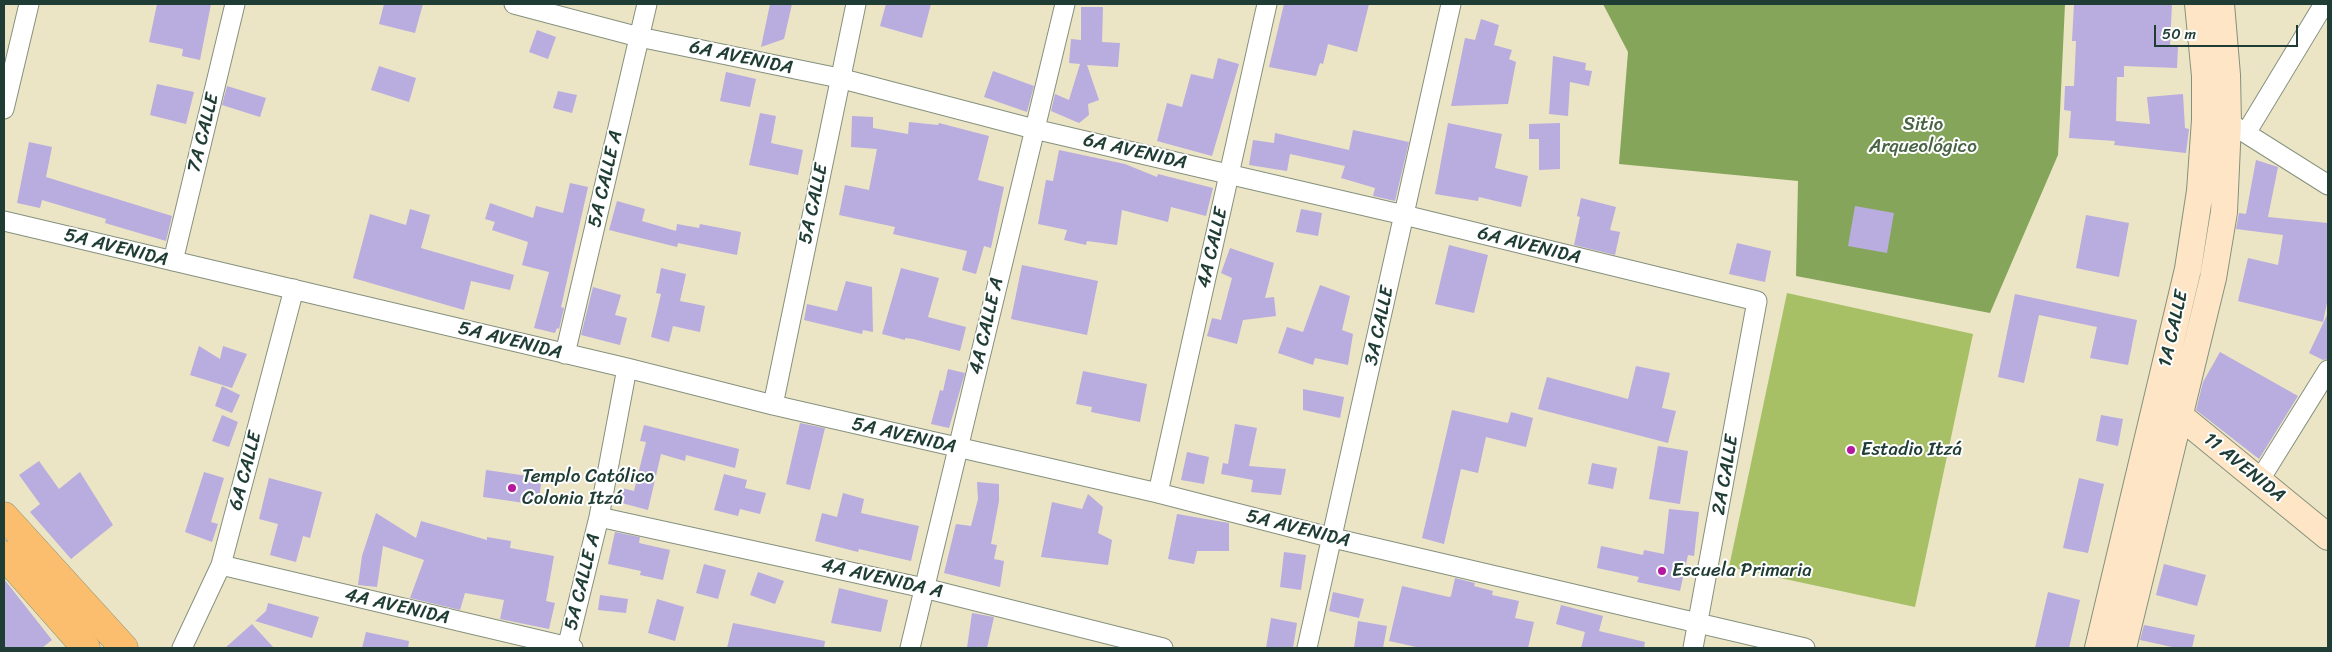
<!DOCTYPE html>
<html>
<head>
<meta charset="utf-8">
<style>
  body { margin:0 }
  #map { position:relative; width:2332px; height:652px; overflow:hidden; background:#ebe5c6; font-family:Sriracha,sans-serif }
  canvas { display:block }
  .frame { position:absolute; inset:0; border:5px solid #1f3d34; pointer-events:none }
  .scale { position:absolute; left:2154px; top:25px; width:144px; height:22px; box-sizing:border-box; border:2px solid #1f3d34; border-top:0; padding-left:6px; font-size:15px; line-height:18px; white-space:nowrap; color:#1f3d34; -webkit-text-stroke:4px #fff; paint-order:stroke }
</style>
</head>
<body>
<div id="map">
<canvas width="2332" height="652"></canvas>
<div class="frame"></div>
<div class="scale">50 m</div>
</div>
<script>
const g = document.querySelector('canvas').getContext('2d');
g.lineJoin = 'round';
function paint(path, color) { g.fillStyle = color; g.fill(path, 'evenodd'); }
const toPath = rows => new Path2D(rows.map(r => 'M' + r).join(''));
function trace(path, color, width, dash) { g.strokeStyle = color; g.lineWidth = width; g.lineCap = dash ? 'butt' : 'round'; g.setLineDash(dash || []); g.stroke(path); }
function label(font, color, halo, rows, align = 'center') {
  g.font = font + ' Sriracha,sans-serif'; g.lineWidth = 4; g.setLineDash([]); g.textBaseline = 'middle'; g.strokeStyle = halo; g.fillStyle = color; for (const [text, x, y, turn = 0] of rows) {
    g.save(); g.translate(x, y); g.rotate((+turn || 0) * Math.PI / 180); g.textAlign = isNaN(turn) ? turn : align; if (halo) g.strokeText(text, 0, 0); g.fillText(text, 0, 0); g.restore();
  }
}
const green = toPath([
  [1787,293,1973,334,1915,607,1729,567]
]);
const forest = toPath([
  [1603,4,2065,4,2058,155,1990,313,1796,276,1798,181,1619,164,1628,52]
]);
const building = toPath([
  [157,4,211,4,200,60,182,56,183,49,149,42],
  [384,4,423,4,415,33,379,24],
  [770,4,792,4,784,39,761,47],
  [886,4,931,4,922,38,880,26],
  [1284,4,1369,4,1357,52,1328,44,1323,64,1320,63,1316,76,1269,67],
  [2074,4,2172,4,2170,46,2178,47,2177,68,2124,66,2124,77,2117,77,2116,121,2150,124,2147,97,2183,94,2185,128,2189,129,2186,153,2114,145,2115,141,2069,138,2071,111,2064,110,2065,86,2074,86,2076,41,2072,41],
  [1081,7,1103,7,1102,42,1120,43,1118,67,1087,65,1099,100,1088,104,1089,115,1079,123,1051,111,1055,94,1069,100,1080,64,1069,63,1071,39,1081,40],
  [1481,19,1499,25,1494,45,1512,50,1509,59,1516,62,1508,104,1451,106,1465,38,1475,40],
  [537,30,556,37,548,59,529,52],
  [1553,56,1586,63,1585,70,1592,71,1589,86,1570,82,1568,116,1549,114],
  [1218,58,1239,64,1212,156,1157,141,1167,103,1182,107,1191,74,1213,79],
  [379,66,416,78,409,102,371,90],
  [993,71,1034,86,1027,112,984,97],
  [726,72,756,79,750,107,720,101],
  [157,84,194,92,186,124,150,115],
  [227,86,266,98,260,117,222,105],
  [558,91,577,95,572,113,553,108],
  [760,113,776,116,771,143,803,150,798,175,749,165],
  [852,116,873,117,873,128,908,134,909,122,938,125,939,123,989,136,978,180,1004,187,991,248,984,246,976,274,962,270,967,251,893,234,895,227,839,215,845,185,869,190,877,149,851,147],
  [1448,123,1502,134,1495,168,1528,176,1521,207,1479,197,1478,201,1435,194],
  [1560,123,1560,169,1539,170,1539,139,1529,139,1529,124],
  [1353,130,1409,142,1395,201,1373,196,1375,188,1341,178,1345,166,1290,154,1287,171,1249,165,1253,140,1274,143,1275,133,1349,150],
  [29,142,52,147,46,177,172,216,166,241,105,223,106,219,42,200,40,208,17,203],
  [1059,150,1125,164,1157,177,1158,174,1213,188,1206,216,1171,207,1168,222,1122,210,1117,245,1087,241,1086,245,1064,240,1067,230,1038,224,1046,180,1053,181],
  [2256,160,2278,167,2268,217,2328,223,2328,298,2323,322,2238,301,2248,258,2278,265,2283,235,2236,229,2239,213,2246,214],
  [570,183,588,187,561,307,564,308,559,329,557,328,555,333,534,328,549,272,522,265,528,242,492,230,495,222,485,219,490,203,533,218,536,206,563,213],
  [1581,198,1616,207,1610,230,1620,232,1615,255,1574,245,1580,217,1577,216],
  [617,201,645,209,642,221,676,231,677,224,699,228,700,224,741,232,737,255,678,243,677,247,609,230],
  [1855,206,1894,213,1887,253,1848,246],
  [410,209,430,215,421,248,514,275,510,290,471,281,464,310,353,278,370,214,406,225],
  [1301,209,1322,213,1318,236,1296,232],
  [2086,215,2129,223,2119,277,2076,268],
  [1737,243,1771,251,1765,282,1729,274],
  [1449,245,1488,255,1474,313,1435,304],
  [1230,248,1274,263,1265,298,1274,297,1276,316,1243,320,1237,344,1207,336,1212,318,1221,320,1232,278,1221,273],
  [1022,265,1098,281,1087,335,1011,319],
  [661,268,686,274,680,301,705,306,700,332,673,326,669,342,651,337,661,294,656,293],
  [901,268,939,278,928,317,966,327,960,351,913,339,905,338,905,340,882,334],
  [846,281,872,287,873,332,863,330,862,334,804,320,807,304,837,311],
  [1320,285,1350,296,1342,330,1353,334,1348,365,1315,358,1313,365,1278,353,1287,327,1303,332],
  [593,287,621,295,615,315,627,318,620,345,581,335],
  [2015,294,2137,320,2128,365,2090,358,2097,327,2039,315,2024,383,1998,377],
  [2328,313,2328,359,2323,360,2309,353],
  [199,346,220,359,223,346,247,354,232,388,190,375],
  [2220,352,2298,396,2259,459,2196,410,2203,382],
  [1636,366,1670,373,1662,408,1676,411,1668,443,1538,409,1547,377,1628,399],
  [948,369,965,373,949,428,931,424,940,390,943,391],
  [1083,371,1147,384,1140,422,1091,412,1092,407,1076,404],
  [222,386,240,395,232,413,215,406],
  [1303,389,1344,397,1340,418,1303,410],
  [1452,410,1508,423,1511,412,1533,418,1526,447,1486,437,1478,473,1461,469,1444,544,1422,538],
  [222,415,238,422,229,447,212,441],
  [2101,415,2123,419,2118,446,2096,441],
  [800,423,825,428,810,490,786,484],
  [1235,424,1257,428,1249,466,1286,469,1281,495,1251,492,1253,480,1221,474,1223,463,1228,464],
  [644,425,739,449,735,468,686,455,685,461,661,454,648,510,618,502,622,488,634,491,646,442,640,441],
  [1658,446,1688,451,1680,504,1649,499],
  [1187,452,1209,457,1204,484,1181,480],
  [39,461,59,489,80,472,113,525,71,559,30,512,40,504,19,475],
  [1592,463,1617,468,1613,489,1588,484],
  [486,470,542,478,538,505,483,497],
  [204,472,224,478,211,522,218,524,212,542,185,532],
  [724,474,747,480,745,488,766,493,760,514,740,509,738,516,714,510],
  [269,478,322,492,310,538,303,536,296,562,270,555,278,524,259,519],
  [2079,478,2104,484,2088,553,2063,548],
  [977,482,999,484,999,501,991,544,997,545,994,559,1004,561,1000,587,944,573,956,524,971,526,978,499],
  [843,493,864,499,861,513,919,526,911,561,859,549,858,552,815,541,822,513,837,517],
  [1088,494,1103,507,1098,533,1112,540,1108,565,1041,557,1052,502,1082,509],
  [1669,509,1699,512,1694,556,1688,555,1680,591,1637,582,1639,577,1597,568,1601,546,1643,555,1644,550,1664,554],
  [376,513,416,538,421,521,487,540,487,537,511,541,510,548,554,556,546,601,555,603,549,629,500,619,504,600,465,593,460,610,410,598,424,560,383,546,377,587,358,585,362,556],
  [1177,514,1229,523,1229,551,1197,551,1194,564,1168,559],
  [615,532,640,537,639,543,670,550,663,580,640,575,641,571,608,564],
  [1284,552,1306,555,1301,590,1280,587],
  [704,564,726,570,718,599,696,593],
  [2164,564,2206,575,2197,606,2156,595],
  [758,572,784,581,775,604,750,595],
  [1455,578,1475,583,1474,586,1493,591,1492,595,1519,601,1515,618,1534,622,1528,648,1421,648,1389,641,1402,586,1449,597,1451,596],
  [4,579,52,640,42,648,4,648],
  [839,588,888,600,881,632,831,623],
  [1333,592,1364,599,1359,618,1329,611],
  [2048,592,2080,600,2069,648,2035,648],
  [600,595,628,599,626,613,598,610],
  [657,599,684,607,675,641,648,633],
  [268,603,319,617,312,638,255,621,266,611],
  [1561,605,1603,616,1599,631,1645,642,1644,648,1581,648,1585,632,1556,624],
  [972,613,994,617,987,648,967,648],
  [1271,618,1297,623,1293,648,1266,648],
  [1358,621,1387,626,1383,648,1354,648],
  [733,623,825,641,824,648,727,648],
  [252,624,274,648,225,648],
  [2144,625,2195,635,2192,648,2172,648,2172,647,2140,640],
  [366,632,409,641,408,648,362,648]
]);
const street = toPath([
  [514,4,639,37,839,78,1034,129,1404,215,1757,301,1693,648],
  [4,109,29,4],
  [2236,127,2328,185],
  [2246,133,2324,4],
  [4,221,627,368,773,405,1158,493,1333,538,1805,648],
  [173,261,235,4],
  [565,354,647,4],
  [773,405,856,4],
  [2259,481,2328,370],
  [1158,493,1267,4],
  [599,517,924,588,1163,648],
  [221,565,573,648],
  [182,648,221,565,294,289],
  [567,648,599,517,627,368],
  [910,648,1065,4],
  [1307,648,1451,4]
]);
const secondary = toPath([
  [2166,412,2179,415,2328,537],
  [2098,648,2188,269,2200,191,2205,120,2205,76,2198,4],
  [2123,648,2213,278,2224,212,2228,123,2227,75,2221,4]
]);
const primary = toPath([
  [4,516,124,648],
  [4,555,86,648]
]);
const markers = [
  [1851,450,5,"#b5179e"],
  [512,488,5,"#b5179e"],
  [1662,571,5,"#b5179e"]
];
const streetNames = [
  ["6A AVENIDA",741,58,12],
  ["7A CALLE",204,133,-76],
  ["6A AVENIDA",1135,152,13],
  ["5A CALLE A",606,179,-77],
  ["5A CALLE",814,204,-78],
  ["6A AVENIDA",1529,246,14],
  ["5A AVENIDA",116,248,14],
  ["4A CALLE",1213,248,-77],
  ["4A CALLE A",987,326,-77],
  ["3A CALLE",1380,326,-78],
  ["1A CALLE",2174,329,-77],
  ["5A AVENIDA",510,341,14],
  ["5A AVENIDA",904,436,13],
  ["11 AVENIDA",2244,468,39],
  ["6A CALLE",246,471,-75],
  ["2A CALLE",1726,475,-80],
  ["5A AVENIDA",1298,529,14],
  ["4A AVENIDA A",882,579,13],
  ["5A CALLE A",583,582,-76],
  ["4A AVENIDA",397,607,13]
];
const parkNames = [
  ["Sitio",1923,125],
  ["Arqueológico",1923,147]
];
const poiNames = [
  ["Estadio Itzá",1861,450],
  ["Templo Católico",522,477],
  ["Colonia Itzá",522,499],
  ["Escuela Primaria",1672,571]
];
paint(green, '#a7c065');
paint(forest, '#85a65a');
paint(building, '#b9acde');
trace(street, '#85917d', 21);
trace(secondary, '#85917d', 28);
trace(primary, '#85917d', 29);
trace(street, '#fff', 19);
trace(secondary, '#fde5c5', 26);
trace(primary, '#fbbe6e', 28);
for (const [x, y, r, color] of markers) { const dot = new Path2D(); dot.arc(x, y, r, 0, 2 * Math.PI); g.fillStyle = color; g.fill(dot); trace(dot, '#fff', 2); }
label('19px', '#1f3d34', '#fff', streetNames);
label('19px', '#486443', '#fff', parkNames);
label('19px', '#1f3d34', '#fff', poiNames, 'left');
</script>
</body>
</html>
